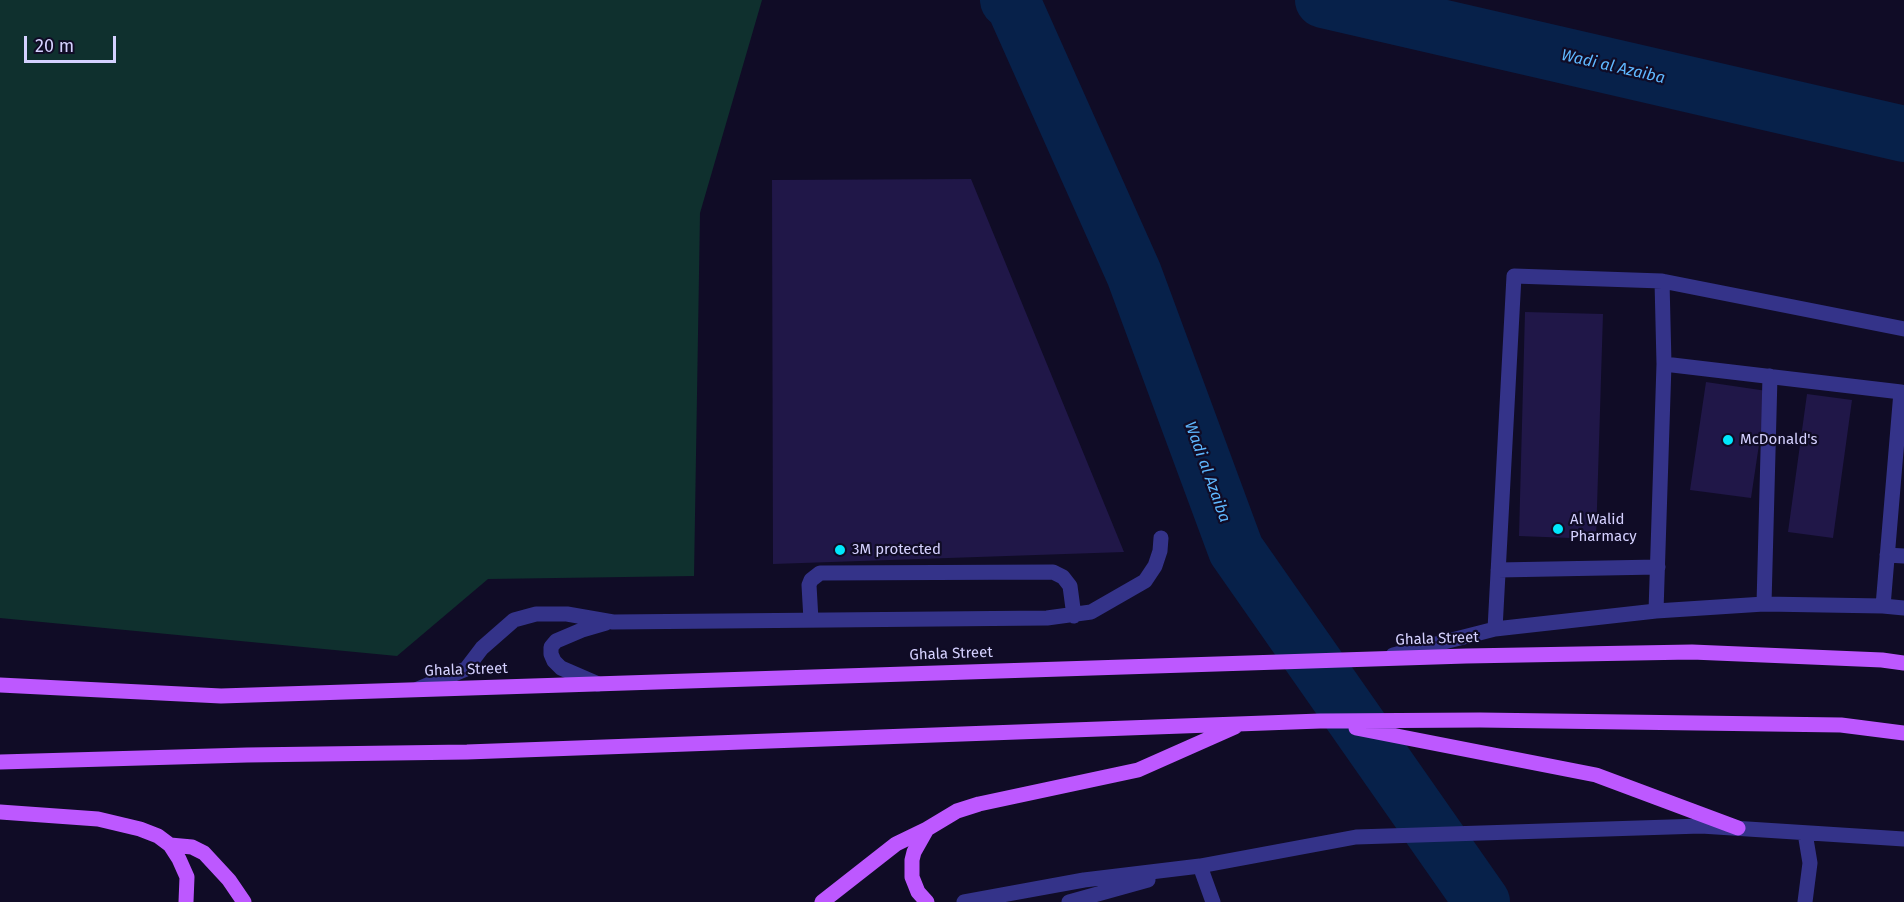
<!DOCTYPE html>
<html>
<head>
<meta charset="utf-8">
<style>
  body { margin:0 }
  #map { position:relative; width:1904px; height:902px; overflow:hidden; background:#100c26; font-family:"Fira Sans",sans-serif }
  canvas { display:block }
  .scale { position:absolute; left:24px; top:36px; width:92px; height:27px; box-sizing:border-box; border:3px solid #d5d1ff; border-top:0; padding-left:8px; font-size:18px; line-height:21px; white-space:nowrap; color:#d5d1ff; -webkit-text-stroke:4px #100c26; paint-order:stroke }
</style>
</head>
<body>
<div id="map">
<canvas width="1904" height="902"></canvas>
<div class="scale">20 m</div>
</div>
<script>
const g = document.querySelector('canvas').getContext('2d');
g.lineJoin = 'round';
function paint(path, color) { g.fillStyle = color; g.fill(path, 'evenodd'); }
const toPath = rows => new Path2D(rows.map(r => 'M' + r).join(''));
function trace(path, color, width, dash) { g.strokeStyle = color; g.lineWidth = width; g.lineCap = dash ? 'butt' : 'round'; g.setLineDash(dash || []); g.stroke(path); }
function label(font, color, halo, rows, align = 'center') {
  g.font = font + ' "Fira Sans",sans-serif'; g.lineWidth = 4.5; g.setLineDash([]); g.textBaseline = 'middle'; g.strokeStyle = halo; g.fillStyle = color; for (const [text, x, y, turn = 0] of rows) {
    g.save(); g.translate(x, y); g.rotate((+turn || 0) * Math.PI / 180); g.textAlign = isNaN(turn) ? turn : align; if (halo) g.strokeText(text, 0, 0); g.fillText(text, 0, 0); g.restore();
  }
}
const green = toPath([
  [0,0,762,0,700,213,694,576,488,579,397,656,0,618]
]);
const river = toPath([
  [1008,0,1014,5,1134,274,1236,550,1482,902],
  [1323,0,1904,134]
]);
const building = toPath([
  [971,179,1124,552,773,564,772,180],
  [1525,312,1603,314,1596,539,1519,536],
  [1706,382,1767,391,1751,498,1690,490],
  [1807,394,1852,400,1833,538,1788,532]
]);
const minor = toPath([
  [1662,281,1904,329],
  [1664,364,1901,392],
  [1887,555,1904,556],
  [1498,570,1658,567],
  [1764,604,1770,376],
  [1883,606,1901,392,1904,393],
  [811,620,809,585,811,580,820,573,1053,572,1063,577,1070,586,1074,616],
  [1495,629,1514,276,1662,281,1664,364,1656,611],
  [1393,655,1495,629,1656,611,1764,604,1883,606,1904,608],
  [598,684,561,668,554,661,551,654,551,647,556,641,582,630,606,623],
  [418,689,466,669,482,648,514,620,536,614,567,614,613,622,1047,618,1091,612,1145,581,1155,566,1160,551,1161,538],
  [1200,866,1213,902],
  [964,902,1084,880,1200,866,1356,837,1701,826,1904,839],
  [1069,902,1148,880],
  [1805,902,1810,863,1805,833]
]);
const major = toPath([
  [0,685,221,696,1466,656,1692,652,1882,660,1904,663],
  [1356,728,1596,775,1738,828],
  [0,762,247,755,467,752,1320,721,1480,720,1841,725,1904,733],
  [0,812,98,819,140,829,158,836,170,845,179,859,187,877,186,902],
  [170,845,192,847,204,853,229,880,244,902],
  [822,902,896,844,927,829],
  [927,902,918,892,912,877,912,860,914,852,927,829,957,811,979,804,1138,770,1235,727]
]);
const markers = [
  [1728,440,6,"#00e8fc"],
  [1558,529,6,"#00e8fc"],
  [840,550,6,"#00e8fc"]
];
const poiNames = [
  ["McDonald's",1740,440],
  ["Al Walid",1570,520],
  ["Pharmacy",1570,537],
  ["3M protected",852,550]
];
const streetNames = [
  ["Ghala Street",1437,639,-2],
  ["Ghala Street",951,654,-2],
  ["Ghala Street",466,670,-2]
];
const waterNames = [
  ["Wadi al Azaiba",1613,67,13],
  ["Wadi al Azaiba",1207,472,70]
];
paint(green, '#0f302e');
trace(river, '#07214a', 56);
paint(building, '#201748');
trace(minor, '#343389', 15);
trace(major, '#bd58ff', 15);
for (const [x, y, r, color] of markers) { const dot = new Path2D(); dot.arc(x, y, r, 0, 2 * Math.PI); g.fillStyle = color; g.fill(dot); trace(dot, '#100c26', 2); }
label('15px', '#d5d1ff', '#100c26', poiNames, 'left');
label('15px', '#d5d1ff', '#100c26', streetNames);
label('italic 16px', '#5fb8ff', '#100c26', waterNames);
</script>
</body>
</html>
